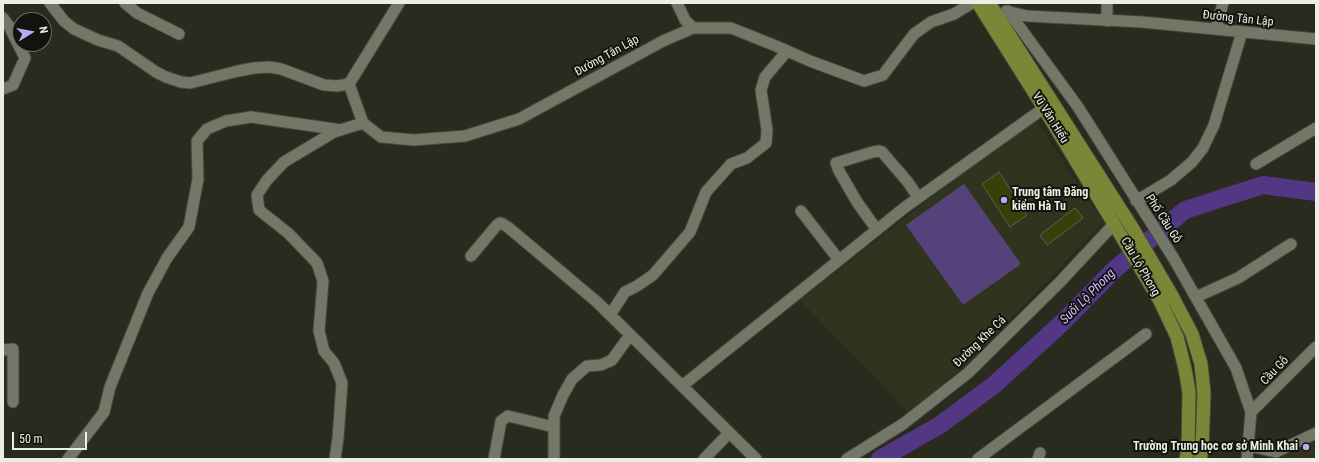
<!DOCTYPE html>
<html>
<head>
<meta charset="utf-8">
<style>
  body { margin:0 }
  #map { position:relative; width:1319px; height:462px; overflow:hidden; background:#282b1d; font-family:"Roboto Condensed",sans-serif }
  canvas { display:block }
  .frame { position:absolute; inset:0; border:4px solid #eceee5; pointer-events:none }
  .north { position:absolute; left:12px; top:12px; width:40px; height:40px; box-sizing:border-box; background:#11130d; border:1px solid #696b63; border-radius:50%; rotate:79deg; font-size:11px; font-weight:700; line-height:16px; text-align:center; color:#eceee5 }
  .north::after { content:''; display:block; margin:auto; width:14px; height:18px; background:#bfa9f4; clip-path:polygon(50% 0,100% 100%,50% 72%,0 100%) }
  .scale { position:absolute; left:12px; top:432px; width:75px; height:18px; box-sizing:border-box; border:2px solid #eceee5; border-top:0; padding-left:5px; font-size:12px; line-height:14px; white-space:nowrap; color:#eceee5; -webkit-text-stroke:3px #11130d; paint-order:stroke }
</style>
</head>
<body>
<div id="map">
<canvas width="1319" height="462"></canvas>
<div class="frame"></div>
<div class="north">N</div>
<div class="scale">50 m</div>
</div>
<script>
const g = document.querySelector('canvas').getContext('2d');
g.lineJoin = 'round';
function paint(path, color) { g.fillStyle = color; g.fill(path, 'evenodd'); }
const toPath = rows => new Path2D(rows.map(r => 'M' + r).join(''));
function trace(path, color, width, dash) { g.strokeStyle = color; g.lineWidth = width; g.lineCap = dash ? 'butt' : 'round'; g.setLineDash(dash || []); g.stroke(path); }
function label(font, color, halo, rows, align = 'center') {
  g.font = font + ' "Roboto Condensed",sans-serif'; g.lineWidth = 4; g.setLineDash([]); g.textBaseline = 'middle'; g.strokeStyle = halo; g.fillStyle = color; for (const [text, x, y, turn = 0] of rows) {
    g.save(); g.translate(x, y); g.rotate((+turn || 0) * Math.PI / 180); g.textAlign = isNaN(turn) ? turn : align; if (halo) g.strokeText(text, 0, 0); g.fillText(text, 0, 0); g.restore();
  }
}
const built = toPath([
  [1036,121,1103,222,977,354,932,394,908,412,800,300,969,168],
  [1316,438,1316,459,1274,459,1279,455]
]);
const green = toPath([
  [964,184,1021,264,963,305,906,225]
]);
const river = toPath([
  [880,459,940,425,994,385,1063,322,1114,270,1185,210,1263,185,1316,192]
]);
const building = toPath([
  [999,172,1027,215,1010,227,982,184,999,172],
  [1075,208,1083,218,1047,245,1040,235,1075,208]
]);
const minor = toPath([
  [50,3,64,21,74,29,98,40,118,46,156,72,166,77,181,82,190,83,238,71,254,68,269,67,281,69,324,85,337,86,349,84],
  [125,3,137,13,179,34],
  [399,3,349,84,363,123,381,137,414,140,465,136,519,119,663,41,693,28,731,28,776,46,810,61,864,81,883,75,914,34,931,22,954,14,972,3],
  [677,3,685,20,693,28],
  [1006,11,1027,16,1142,22,1316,39],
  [1008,11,1078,107,1174,259,1236,368,1251,412,1247,459],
  [3,18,9,26,25,58,13,85,3,89],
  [1107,21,1107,3],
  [1216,29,1223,3],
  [1256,164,1316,128],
  [1136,201,1171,180,1192,162,1203,148,1214,125,1242,32],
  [801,211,839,260],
  [877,230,857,202,839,171,836,163,873,152,879,151,882,152,907,181,918,197],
  [471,256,497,225,500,223,503,224,509,228,597,302,756,459],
  [1196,297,1238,278,1291,244],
  [610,315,625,292,637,286,653,275,690,232,706,192,731,164,747,158,766,143,767,130,761,90,765,77,787,51],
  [3,350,13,349,13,402],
  [682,386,904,208,1044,108],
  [1251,412,1316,347],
  [1249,446,1276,452,1316,433],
  [68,459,104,412,110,387,148,293,167,258,189,227,198,179,197,141,207,129,226,121,251,117,341,130],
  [335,459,338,438,342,383,334,363,324,351,319,331,323,281,317,263,288,233,259,210,257,195,267,180,284,162,334,132,363,123],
  [494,459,501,421,508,416,554,427],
  [554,459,554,416,563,395,572,379,587,366,601,365,612,360,630,335],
  [704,459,729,433],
  [847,459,903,424,968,373,1060,282,1114,224],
  [978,459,1146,334],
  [1038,459,1040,453]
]);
const major = toPath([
  [978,3,1044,108,1114,224,1160,301,1177,337,1185,369,1189,392,1188,449,1186,459],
  [989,3,1133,229,1171,294,1192,334,1201,364,1204,393,1202,451,1200,459]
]);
const markers = [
  [1004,200,4,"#bfa9f4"],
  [1306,447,4,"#bfa9f4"]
];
const streetNames = [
  ["Đường Tân Lập",1238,19,6],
  ["Đường Tân Lập",607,56,-29],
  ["Vũ Văn Hiếu",1050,118,58],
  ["Phố Cầu Gỗ",1163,219,57],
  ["Cầu Lộ Phong",1140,267,60],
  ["Đường Khe Cá",980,342,-44],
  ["Cầu Gỗ",1275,371,-46]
];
const poiNames = [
  ["Trung tâm Đăng",1012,193],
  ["kiểm Hà Tu",1012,207],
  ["Trường Trung học cơ sở Minh Khai",1298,447,"right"]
];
const waterNames = [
  ["Suối Lộ Phong",1088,297,-45]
];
paint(built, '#30341f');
paint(green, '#55427b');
trace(river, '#533785', 18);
paint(building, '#374009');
trace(building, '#5b5f4f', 1);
trace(minor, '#46483c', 13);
trace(major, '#46483c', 15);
trace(minor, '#737767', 11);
trace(major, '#7a8737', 13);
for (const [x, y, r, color] of markers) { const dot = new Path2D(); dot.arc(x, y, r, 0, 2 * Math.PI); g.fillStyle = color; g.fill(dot); trace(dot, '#11130d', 1.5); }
label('12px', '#eceee5', '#11130d', streetNames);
label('bold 12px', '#eceee5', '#11130d', poiNames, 'left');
label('italic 13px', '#d0bdff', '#11130d', waterNames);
</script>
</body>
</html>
